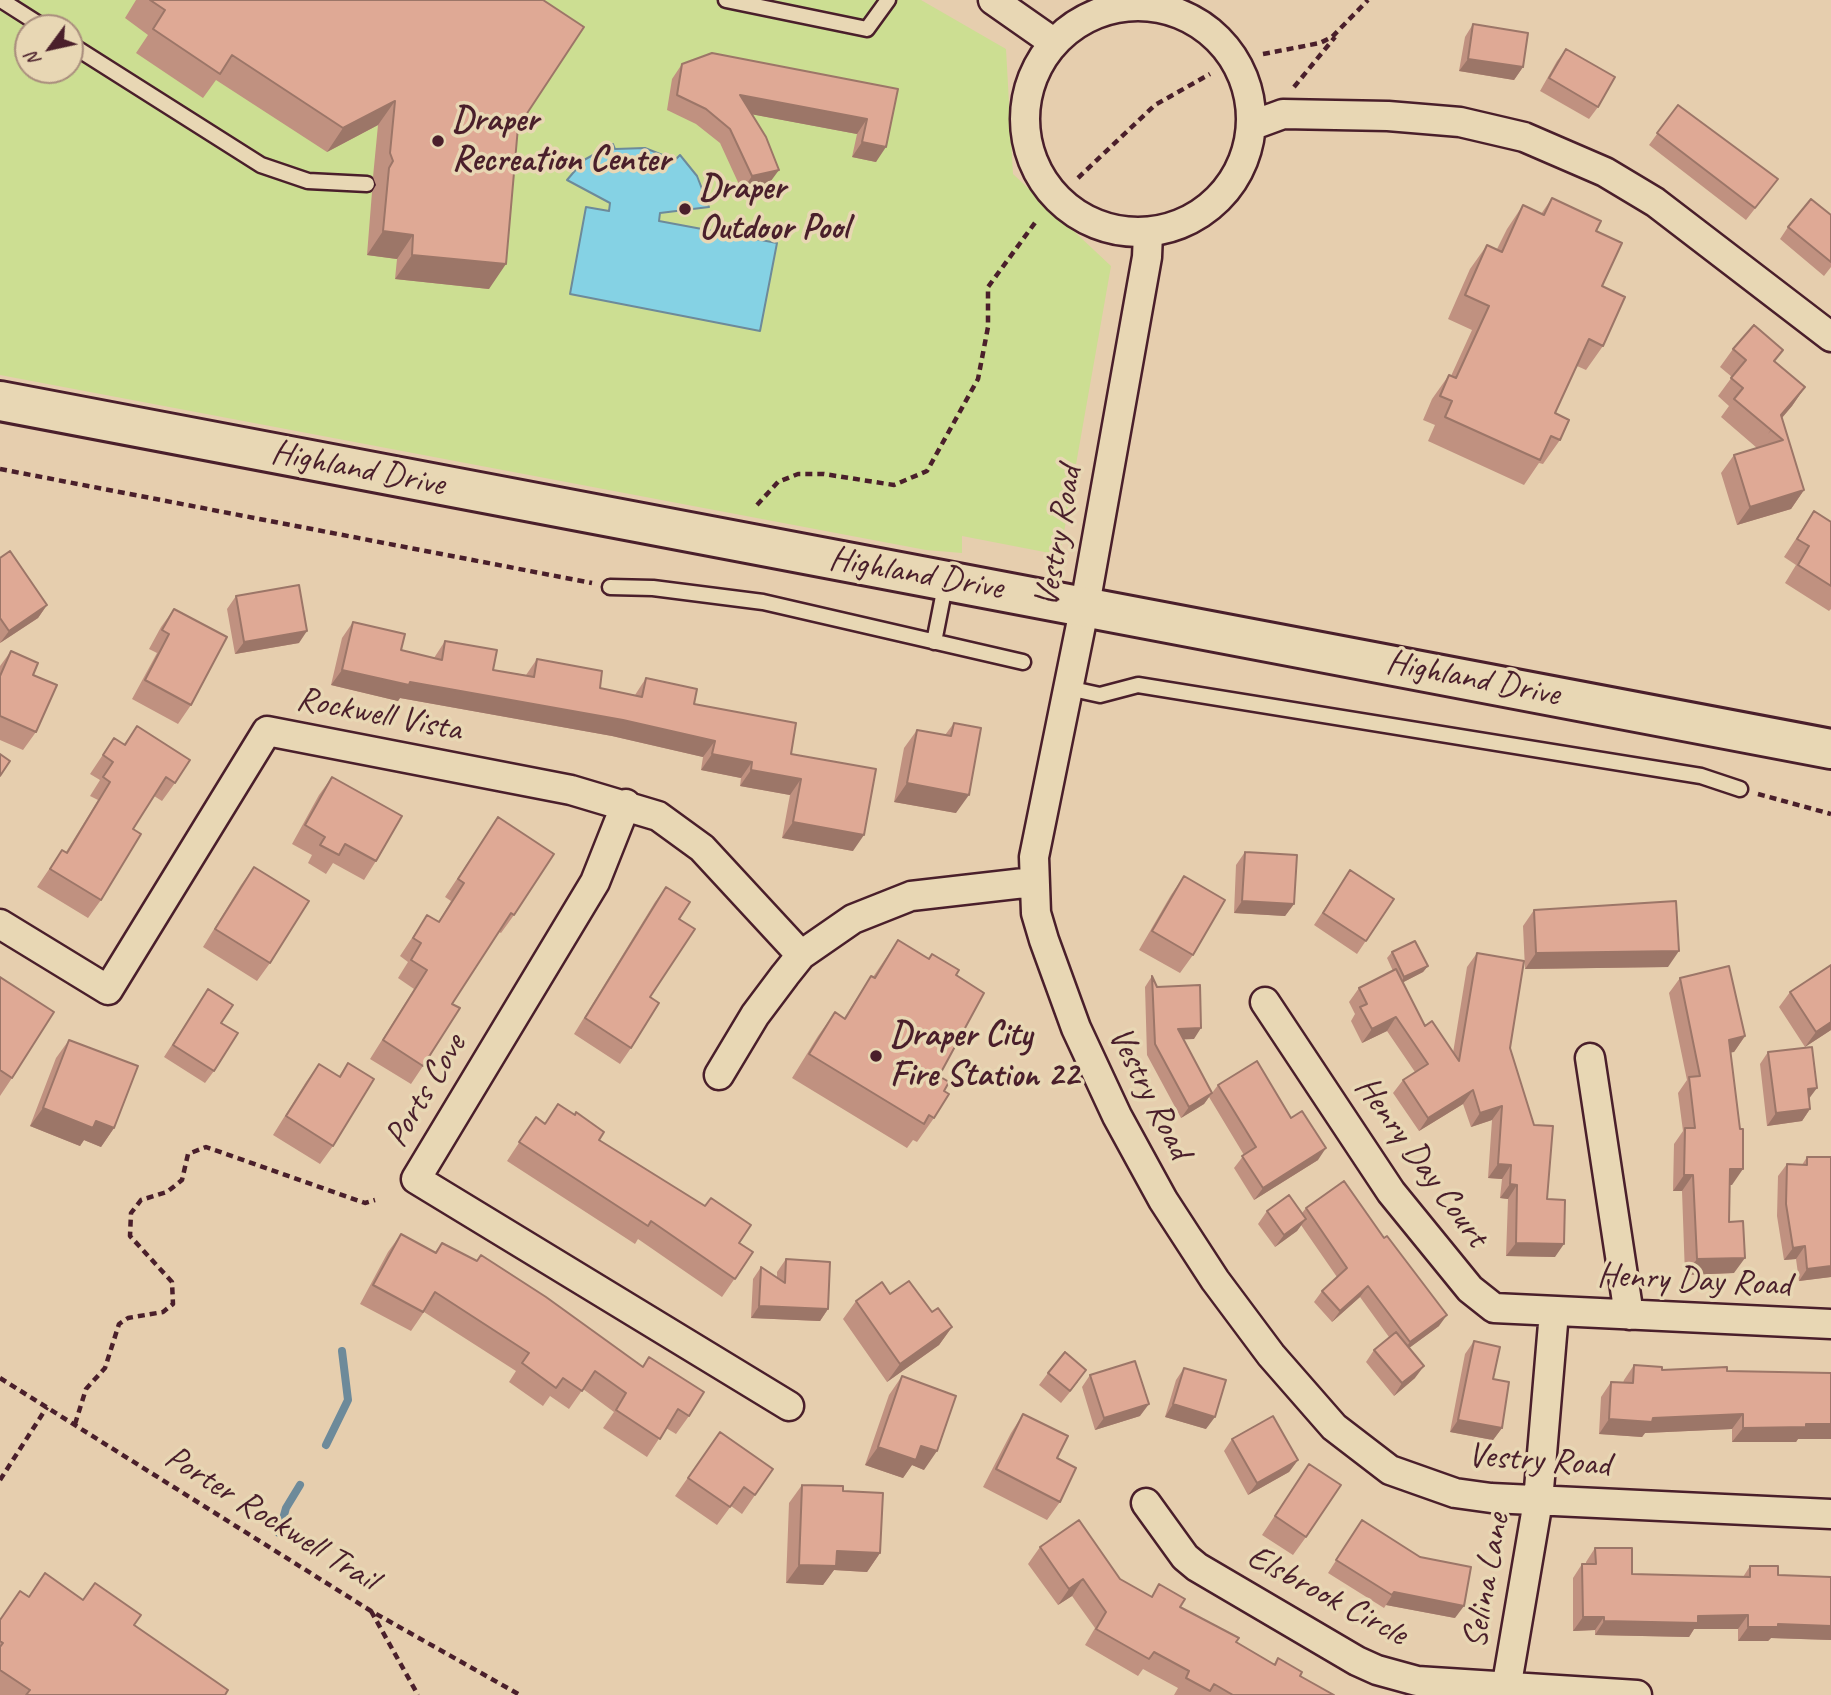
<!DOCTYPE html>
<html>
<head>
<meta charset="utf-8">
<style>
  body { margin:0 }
  #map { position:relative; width:1831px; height:1695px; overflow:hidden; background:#e6ceae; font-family:Caveat,sans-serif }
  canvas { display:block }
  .north { position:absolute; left:14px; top:14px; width:70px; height:70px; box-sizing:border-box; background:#e8d7b4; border:2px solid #a98d7d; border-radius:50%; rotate:237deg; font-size:19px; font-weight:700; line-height:28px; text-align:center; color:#4a1f2b }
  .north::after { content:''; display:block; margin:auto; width:24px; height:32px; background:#4a1f2b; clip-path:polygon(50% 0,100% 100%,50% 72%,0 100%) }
</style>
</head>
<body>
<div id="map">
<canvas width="1831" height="1695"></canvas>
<div class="north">N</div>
</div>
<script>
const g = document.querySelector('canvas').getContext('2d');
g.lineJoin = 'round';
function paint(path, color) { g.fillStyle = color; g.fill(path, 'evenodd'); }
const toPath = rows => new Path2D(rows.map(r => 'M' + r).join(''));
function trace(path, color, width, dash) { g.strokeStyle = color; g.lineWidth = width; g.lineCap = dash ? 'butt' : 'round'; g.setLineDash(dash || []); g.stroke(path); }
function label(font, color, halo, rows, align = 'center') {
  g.font = font + ' Caveat,sans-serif'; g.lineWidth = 7; g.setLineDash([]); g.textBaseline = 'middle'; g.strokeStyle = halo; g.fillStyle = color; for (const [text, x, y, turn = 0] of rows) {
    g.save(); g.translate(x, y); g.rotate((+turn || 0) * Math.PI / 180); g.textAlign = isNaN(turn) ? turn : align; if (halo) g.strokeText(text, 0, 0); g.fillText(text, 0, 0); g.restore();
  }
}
const green = toPath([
  [0,0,921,0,1006,49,1013,174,1111,266,1060,555,962,536,962,553,926,550,0,375],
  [28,28,70,28,70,70,28,70]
]);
const water = toPath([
  [613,144,615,149,645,148,675,160,680,155,697,176,709,207,660,213,659,221,777,243,760,331,570,294,586,207,609,211,610,203,567,180,584,160,613,144]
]);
const stream = toPath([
  [326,1445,348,1400,342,1351],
  [279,1533,286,1508,300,1485]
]);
const path = toPath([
  [1263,54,1320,43,1332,37,1368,0],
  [1294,87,1335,37],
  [1078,178,1155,105,1210,74],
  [0,469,592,583],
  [757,505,778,482,798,474,824,474,894,485,927,471,978,379,988,327,988,287,1037,220],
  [1758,794,1831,814],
  [0,1378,371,1611,520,1695],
  [75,1424,86,1389,105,1368,119,1324,128,1318,163,1312,173,1304,172,1282,130,1236,131,1213,141,1200,167,1192,182,1180,188,1154,206,1147,365,1203,375,1200],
  [0,1480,47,1407],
  [371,1611,418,1695]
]);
const lane = toPath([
  [1,0,45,28],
  [726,0,867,29,888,0],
  [70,44,261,165,308,181,367,184],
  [610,587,653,588,763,602,1023,662],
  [934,642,946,581],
  [1068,688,1100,695,1138,685,1701,776,1740,789]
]);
const street = toPath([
  [993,0,1053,42],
  '1025 119a113 113 0 1 1 226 0a113 113 0 1 1-226 0Z',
  [1253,125,1283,114,1388,116,1460,122,1524,137,1605,172,1655,202,1831,337],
  [1148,233,1147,257,1085,605,1034,857,1036,913,1044,940,1076,1028,1117,1116,1163,1200,1215,1280,1271,1355,1334,1427,1390,1470,1455,1493,1491,1498,1831,1514],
  [626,804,595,882,416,1179,789,1406],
  [0,924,108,990,267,731,571,790,658,816,702,848,801,955],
  [1265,1002,1391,1192,1470,1289,1494,1308,1831,1324],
  [1590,1058,1629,1315],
  [719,1075,755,1015,785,975,801,955,853,919,911,896,1033,882],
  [1146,1503,1185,1557,1197,1567,1357,1661,1377,1670,1417,1681,1637,1695],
  [1505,1695,1538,1501,1554,1312]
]);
const secondary = toPath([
  [0,401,1831,749]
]);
const wall = toPath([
  [136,0,543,0,518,127,489,289,395,279,397,259,367,255,372,192,376,185,373,177,378,125,327,152,216,80,203,98,136,53,148,35,125,18],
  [1473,24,1523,67,1514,80,1459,71,1465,37],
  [1566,49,1598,107,1589,119,1540,91,1557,61],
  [682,64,898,89,876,162,852,157,857,134,751,114,768,185,742,191,720,143,696,124,667,110,672,79],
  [1678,105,1778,179,1746,220,1649,145],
  [1552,198,1596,231,1602,286,1603,346,1586,370,1577,366,1555,413,1560,440,1543,464,1539,463,1524,485,1428,441,1435,425,1423,420,1432,399,1449,375,1451,376,1472,330,1448,319,1470,269,1487,245,1497,249,1507,229,1523,205,1541,214],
  [1831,215,1831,267,1824,276,1780,239,1788,227],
  [1733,349,1775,362,1805,387,1792,406,1782,418,1804,490,1791,509,1737,525,1721,473,1734,455,1757,448,1721,417,1729,406,1718,396,1732,377,1720,367],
  [1814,511,1831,522,1831,609,1829,611,1785,583,1796,565,1784,557],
  [0,558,47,605,38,618,0,643],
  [236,596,299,643,235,654,227,609],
  [174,609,191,705,178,724,132,699,157,653,149,649,161,627],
  [353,622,401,650,434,658,445,641,493,670,526,675,537,659,600,688,635,695,646,678,694,704,791,754,853,851,782,838,790,795,740,786,741,778,701,770,703,757,612,736,400,698,398,701,331,685,342,638],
  [11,651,33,675,36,732,23,750,0,740,0,666],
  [954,723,956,813,894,802,904,748,917,730,945,735],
  [137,726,175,783,162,801,154,796,133,829,101,900,88,918,37,887,62,850,66,852,98,800,90,796,100,780,90,774,114,738,124,744],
  [332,777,376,861,364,880,333,863,326,874,308,863,312,855,292,844,319,795],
  [498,817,514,915,501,933,499,932,452,1004,423,1066,411,1084,370,1059,414,989,398,978,408,962,400,956,427,915,439,921,451,901,445,897],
  [1245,852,1294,904,1285,916,1234,913,1236,865],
  [254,867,270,963,257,981,203,947,241,885],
  [1350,870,1394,899,1357,954,1314,925],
  [1184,876,1193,955,1180,973,1139,950,1171,895],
  [666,887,679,919,631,1048,620,1064,574,1034,655,902],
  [1534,910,1668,967,1525,969,1523,926],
  [898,940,956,975,939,1076,944,1091,934,1118,917,1142,913,1140,907,1148,792,1078,818,1036,835,1012,844,1018,871,976,873,977],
  [1392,952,1428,966,1423,972,1403,982,1425,1026,1453,1053,1467,967,1477,953,1510,1048,1547,1199,1555,1257,1506,1256,1508,1199,1500,1198,1502,1179,1488,1178,1492,1120,1471,1127,1463,1104,1419,1131,1393,1093,1403,1080,1415,1072,1387,1031,1362,1043,1351,1021,1355,1014,1349,1002,1359,988,1393,971,1387,958],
  [1831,965,1831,1030,1805,1047,1779,1007,1790,992],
  [1152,976,1157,987,1194,1039,1183,1039,1212,1093,1218,1085,1318,1160,1254,1200,1234,1168,1244,1155,1209,1097,1204,1104,1181,1118,1147,1055,1145,987],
  [0,977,12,1078,0,1096],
  [1680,978,1745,1036,1734,1052,1730,1052,1732,1185,1730,1185,1729,1222,1734,1273,1685,1275,1682,1191,1673,1191,1674,1144,1683,1131,1678,1093,1687,1080,1669,993],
  [208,989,221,1023,214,1071,205,1083,164,1057],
  [69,1040,114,1128,101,1147,84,1140,80,1146,30,1126,56,1058],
  [1768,1052,1809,1098,1810,1109,1802,1121,1767,1126,1760,1064],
  [348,1063,333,1146,320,1164,273,1135,306,1082,319,1064,339,1076],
  [558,1104,599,1140,753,1252,722,1297,638,1239,635,1244,507,1161,536,1117,545,1123],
  [1807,1157,1831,1277,1799,1281,1796,1259,1784,1260,1777,1216,1778,1176,1787,1164,1802,1165],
  [1306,1208,1439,1326,1409,1348,1415,1378,1394,1396,1366,1362,1374,1350,1389,1337,1360,1297,1332,1322,1314,1302,1322,1291,1337,1277,1301,1225,1297,1231,1275,1247,1258,1224,1267,1211,1302,1213],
  [401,1234,435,1252,442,1243,642,1367,649,1357,689,1416,676,1434,666,1428,647,1457,603,1428,614,1412,583,1389,569,1409,550,1396,543,1406,509,1382,516,1371,424,1312,411,1331,360,1304,388,1252],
  [786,1259,828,1309,820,1321,751,1318,753,1279,761,1267,777,1278,777,1272],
  [890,1294,932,1312,952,1327,939,1345,887,1382,843,1319,856,1301],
  [1474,1341,1493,1379,1502,1428,1493,1440,1450,1432,1465,1354],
  [1634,1365,1662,1370,1727,1371,1798,1439,1796,1442,1732,1442,1732,1429,1645,1433,1642,1437,1599,1434,1601,1397,1611,1382,1623,1383,1624,1380],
  [1184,1368,1206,1429,1165,1417,1176,1380],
  [1048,1373,1078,1382,1061,1403,1039,1385],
  [1090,1375,1140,1416,1095,1430,1082,1387],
  [902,1376,924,1470,912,1465,903,1478,865,1465,889,1395],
  [1023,1414,1057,1458,1060,1502,1047,1520,983,1487,1011,1433],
  [720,1432,773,1469,742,1514,731,1506,717,1525,675,1496],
  [1232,1439,1298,1460,1289,1472,1248,1495,1224,1451],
  [1309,1464,1306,1537,1293,1555,1262,1535],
  [802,1485,880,1553,867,1572,834,1570,823,1585,786,1583,789,1503],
  [1362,1520,1455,1618,1386,1605,1384,1608,1328,1573],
  [1040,1547,1120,1579,1151,1597,1159,1584,1180,1607,1236,1642,1274,1664,1278,1658,1300,1676,1334,1695,1174,1695,1178,1688,1143,1669,1138,1676,1085,1645,1095,1628,1072,1596,1058,1605,1028,1564],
  [1595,1548,1632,1574,1743,1577,1750,1566,1778,1575,1831,1577,1831,1640,1771,1638,1768,1641,1738,1641,1738,1629,1694,1629,1689,1637,1595,1635,1595,1630,1573,1631,1573,1578,1582,1564,1586,1564,1586,1562],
  [28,1597,83,1600,134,1625,225,1695,0,1695,0,1620]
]);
const shadedWall = toPath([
  [1468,59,1523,67,1514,80,1459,71],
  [740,95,867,119,857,134,729,110],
  [395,101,378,125,327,152,343,128],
  [862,142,886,147,876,162,852,157],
  [779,170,768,185,742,191,752,176],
  [383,231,413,235,397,259,367,255],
  [412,255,506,264,489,289,395,279],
  [1805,387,1792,406,1768,434,1781,415],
  [1804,490,1791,509,1737,525,1750,507],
  [47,605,38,618,0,643,9,631],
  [307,631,299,643,235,654,244,642],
  [342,670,623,720,715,741,703,757,612,736,400,698,398,701,331,685],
  [712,754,752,762,741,778,701,770],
  [751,770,801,779,790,795,740,786],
  [907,783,969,795,956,813,894,802],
  [793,822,864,835,853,851,782,838],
  [1242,901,1294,904,1285,916,1234,913],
  [1679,951,1668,967,1525,969,1536,953],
  [1428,966,1423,972,1400,984,1404,977],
  [1396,1017,1387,1031,1362,1043,1372,1029],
  [1831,1022,1831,1030,1805,1047,1816,1032],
  [1201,1028,1194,1039,1170,1040,1178,1029],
  [1745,1036,1734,1052,1718,1055,1729,1040],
  [1817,1088,1808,1100,1808,1089],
  [1473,1090,1463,1104,1419,1131,1428,1118],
  [1212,1093,1204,1104,1181,1118,1189,1107],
  [1502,1106,1492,1120,1471,1127,1480,1113],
  [43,1108,96,1121,114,1128,101,1147,84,1140,80,1146,30,1126],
  [1810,1109,1802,1121,1767,1126,1776,1113],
  [1326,1148,1318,1160,1254,1200,1263,1188],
  [1498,1164,1511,1165,1502,1179,1488,1178],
  [1730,1169,1743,1169,1732,1185,1719,1185],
  [1684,1175,1693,1175,1682,1191,1673,1191],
  [1510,1184,1517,1185,1508,1199,1500,1198],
  [1306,1219,1297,1231,1275,1247,1284,1235],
  [1516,1243,1564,1244,1555,1257,1506,1256],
  [1805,1246,1796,1259,1784,1260,1793,1248],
  [1745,1258,1734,1273,1685,1275,1697,1259],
  [1831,1266,1831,1277,1799,1281,1807,1269],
  [1368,1286,1360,1297,1332,1322,1340,1311],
  [759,1306,828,1309,820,1321,751,1318],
  [1447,1315,1439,1326,1401,1354,1410,1342],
  [952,1327,939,1345,887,1382,900,1364],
  [1424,1366,1415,1378,1394,1396,1402,1383],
  [1149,1404,1140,1416,1095,1430,1104,1418],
  [1173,1404,1215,1417,1206,1429,1165,1417],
  [1743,1414,1732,1429,1645,1433,1642,1437,1599,1434,1609,1419],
  [1458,1420,1502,1428,1493,1440,1450,1432],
  [1806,1424,1831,1424,1831,1439,1798,1439,1796,1442,1732,1442,1743,1428],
  [921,1446,937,1451,924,1470,912,1465,903,1478,865,1465,878,1447],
  [1298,1460,1289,1472,1248,1495,1257,1483],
  [837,1551,880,1553,867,1572,834,1570,823,1585,786,1583,799,1565],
  [1083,1579,1072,1596,1058,1605,1069,1589],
  [1394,1592,1464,1606,1455,1618,1386,1605],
  [1748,1615,1738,1629,1694,1629,1689,1637,1595,1635,1604,1621,1698,1616],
  [1583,1617,1604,1617,1595,1630,1573,1631],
  [1778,1624,1831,1626,1831,1640,1771,1638,1768,1641,1738,1641,1748,1627]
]);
const building = toPath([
  [150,0,543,0,584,27,518,127,506,264,412,255,413,235,383,231,389,168,393,161,390,153,395,101,343,128,232,55,220,74,153,29,165,10,150,0],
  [1473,24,1528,33,1523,67,1468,59,1473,24],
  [1566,49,1615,77,1598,107,1549,78,1566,49],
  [712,53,898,89,886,147,862,142,867,119,740,95,766,137,779,170,752,176,730,129,706,109,677,95,682,64,712,53],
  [1678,105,1778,179,1755,208,1657,133,1678,105],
  [1552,198,1601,221,1596,231,1622,243,1602,286,1625,297,1603,346,1589,339,1555,413,1569,420,1560,440,1551,436,1540,460,1445,417,1452,401,1440,396,1449,375,1456,378,1489,306,1465,295,1487,245,1502,252,1523,205,1544,215,1552,198],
  [1811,199,1831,215,1831,262,1788,227,1811,199],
  [1754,325,1783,350,1774,361,1805,387,1781,415,1804,490,1750,507,1734,455,1783,440,1734,399,1743,388,1731,378,1746,360,1733,349,1754,325],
  [1814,511,1831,522,1831,586,1798,565,1809,546,1797,539,1814,511],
  [10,551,47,605,9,631,0,618,0,558,10,551],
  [299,585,307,631,244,642,236,596,299,585],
  [174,609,227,637,191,705,145,680,169,634,162,630,174,609],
  [353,622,405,634,401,650,442,660,445,641,497,650,493,670,534,677,537,659,602,671,600,688,642,697,646,678,697,689,694,704,796,723,791,754,876,769,864,835,793,822,801,779,751,770,752,762,712,754,715,741,623,720,410,682,409,685,342,670,353,622],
  [11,651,38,663,33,675,57,685,36,732,0,716,0,676,11,651],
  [954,723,981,728,969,795,907,783,917,730,951,736,954,723],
  [137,726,190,760,175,783,166,777,133,829,141,834,101,900,50,869,62,850,67,853,110,782,103,777,113,762,103,755,114,738,125,745,137,726],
  [0,754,10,761,0,776,0,754],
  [332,777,402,816,376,861,345,844,339,855,320,845,325,837,305,825,332,777],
  [498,817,554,854,514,915,511,913,452,1004,460,1008,423,1066,383,1040,427,970,411,960,421,943,413,938,427,915,439,922,464,883,458,879,498,817],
  [1245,852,1297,855,1294,904,1242,901,1245,852],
  [254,867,309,901,270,963,215,929,254,867],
  [1350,870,1394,899,1366,941,1323,913,1350,870],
  [1184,876,1225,900,1193,955,1152,931,1184,876],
  [666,887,690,902,679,919,695,929,650,997,659,1003,631,1048,585,1018,666,887],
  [1676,901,1679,951,1536,953,1534,910,1676,901],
  [898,940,929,959,932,954,959,970,956,975,984,993,939,1076,949,1082,944,1091,949,1094,934,1118,929,1115,924,1124,809,1054,835,1012,845,1019,871,976,875,978,898,940],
  [1415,941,1428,966,1404,977,1392,952,1415,941],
  [1477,953,1524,961,1510,1048,1534,1125,1553,1126,1547,1199,1565,1200,1564,1244,1516,1243,1517,1185,1510,1184,1511,1165,1498,1164,1502,1106,1480,1113,1473,1090,1428,1118,1403,1080,1428,1064,1396,1017,1372,1029,1360,1007,1367,1004,1359,988,1396,969,1425,1026,1432,1021,1459,1061,1477,953],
  [1831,965,1831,1022,1816,1032,1790,992,1831,965],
  [1729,966,1745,1036,1729,1040,1740,1129,1743,1129,1743,1169,1730,1169,1729,1222,1743,1221,1745,1258,1697,1259,1693,1175,1684,1175,1685,1128,1695,1128,1689,1077,1700,1076,1680,978,1729,966],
  [1152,976,1157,987,1200,985,1201,1028,1178,1029,1212,1093,1189,1107,1155,1044,1152,976],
  [0,977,54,1012,12,1078,0,1070,0,977],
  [208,989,233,1005,221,1023,238,1033,214,1071,173,1045,208,989],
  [69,1040,138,1066,114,1128,96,1121,93,1128,43,1108,69,1040],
  [1812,1047,1817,1088,1808,1089,1810,1109,1776,1113,1768,1052,1812,1047],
  [1257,1061,1291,1118,1302,1111,1326,1148,1263,1188,1242,1156,1256,1147,1218,1085,1257,1061],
  [348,1063,374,1079,333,1146,286,1116,319,1064,340,1077,348,1063],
  [558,1104,575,1115,576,1112,604,1132,599,1140,705,1206,711,1198,751,1225,739,1243,753,1252,735,1279,651,1221,648,1226,519,1142,536,1117,545,1124,558,1104],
  [1807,1157,1831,1157,1831,1266,1807,1269,1805,1246,1793,1248,1786,1204,1787,1164,1807,1165,1807,1157],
  [1344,1181,1384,1238,1387,1236,1447,1315,1410,1342,1368,1286,1340,1311,1322,1291,1347,1268,1306,1208,1344,1181],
  [1289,1195,1306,1219,1284,1235,1267,1211,1289,1195],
  [401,1234,436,1253,442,1243,477,1261,481,1255,546,1297,643,1367,649,1357,704,1392,689,1416,678,1409,660,1439,616,1410,626,1393,595,1371,582,1391,563,1378,556,1388,522,1363,529,1353,435,1292,423,1312,373,1285,401,1234],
  [786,1259,830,1262,828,1309,759,1306,761,1267,785,1283,786,1259],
  [909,1281,932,1312,938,1308,952,1327,900,1364,856,1301,882,1282,890,1294,909,1281],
  [1396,1332,1424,1366,1402,1383,1374,1350,1396,1332],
  [1474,1341,1500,1347,1493,1379,1509,1382,1502,1428,1458,1420,1474,1341],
  [1065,1352,1086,1370,1070,1391,1048,1373,1065,1352],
  [1135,1361,1149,1404,1104,1418,1090,1375,1135,1361],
  [1634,1365,1662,1367,1662,1370,1727,1367,1727,1371,1831,1373,1831,1424,1806,1424,1806,1427,1743,1428,1743,1414,1653,1418,1652,1422,1609,1419,1611,1382,1633,1383,1634,1365],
  [1184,1368,1226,1380,1215,1417,1173,1404,1184,1368],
  [902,1376,956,1396,937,1451,921,1446,916,1460,878,1447,902,1376],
  [1023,1414,1068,1436,1057,1458,1076,1468,1060,1502,996,1469,1023,1414],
  [1273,1416,1298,1460,1257,1483,1232,1439,1273,1416],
  [720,1432,773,1469,755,1495,744,1487,730,1507,688,1478,720,1432],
  [1309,1464,1341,1485,1306,1537,1275,1516,1309,1464],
  [802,1485,843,1486,843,1491,883,1493,880,1553,837,1551,836,1566,799,1565,802,1485],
  [1079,1520,1120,1579,1152,1597,1159,1584,1185,1599,1180,1607,1239,1638,1236,1642,1275,1665,1278,1658,1302,1672,1300,1676,1334,1695,1233,1695,1214,1684,1210,1691,1186,1678,1189,1671,1154,1652,1149,1659,1096,1629,1106,1612,1083,1579,1069,1589,1040,1547,1079,1520],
  [1362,1520,1420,1557,1471,1567,1464,1606,1394,1592,1392,1595,1336,1560,1362,1520],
  [1595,1548,1632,1548,1632,1574,1750,1577,1750,1566,1778,1566,1778,1575,1831,1577,1831,1626,1778,1624,1778,1627,1748,1627,1748,1615,1698,1616,1698,1623,1604,1621,1604,1617,1583,1617,1582,1564,1596,1564,1595,1548],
  [45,1573,83,1600,95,1583,141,1615,134,1625,228,1690,225,1695,26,1695,30,1690,0,1670,0,1647,3,1643,0,1641,0,1620,20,1591,29,1597,45,1573]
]);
const markers = [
  [438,141,7,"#4a1f2b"],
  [685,209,7,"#4a1f2b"],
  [876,1056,7,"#4a1f2b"]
];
const poiNames = [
  ["Draper",452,121],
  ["Recreation Center",452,161],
  ["Draper",699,189],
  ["Outdoor Pool",699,229],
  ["Draper City",890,1036],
  ["Fire Station 22",890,1076]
];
const streetNames = [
  ["Highland Drive",358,469,11],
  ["Vestry Road",1059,537,-80],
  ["Highland Drive",916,574,10],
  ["Highland Drive",1473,679,11],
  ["Rockwell Vista",379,715,11],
  ["Ports Cove",426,1091,-59],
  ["Vestry Road",1149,1093,63],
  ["Henry Day Court",1421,1162,54],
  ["Henry Day Road",1694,1281,3],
  ["Vestry Road",1539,1461,4],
  ["Porter Rockwell Trail",271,1519,32],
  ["Selina Lane",1487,1581,-80],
  ["Elsbrook Circle",1327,1596,28]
];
paint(green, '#ccde92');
paint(water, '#85d2e4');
trace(water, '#6d8a9a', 2);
trace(stream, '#6d8a9a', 8);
trace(lane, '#4a1f2b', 19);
trace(street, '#4a1f2b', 33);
trace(secondary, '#4a1f2b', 44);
trace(path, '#4a1f2b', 4.5, [7, 5]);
trace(lane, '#e8d7b4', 14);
trace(street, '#e8d7b4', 28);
trace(secondary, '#e8d7b4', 38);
paint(wall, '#c09180');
paint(shadedWall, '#9c7668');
paint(building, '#dfa995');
trace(building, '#9c7668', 2);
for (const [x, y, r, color] of markers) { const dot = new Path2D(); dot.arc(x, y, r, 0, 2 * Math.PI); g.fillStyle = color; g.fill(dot); trace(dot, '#e8d7b4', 2.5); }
label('bold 35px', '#4a1f2b', '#e8d7b4', poiNames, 'left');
label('35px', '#4a1f2b', '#e8d7b4', streetNames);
</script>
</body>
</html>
